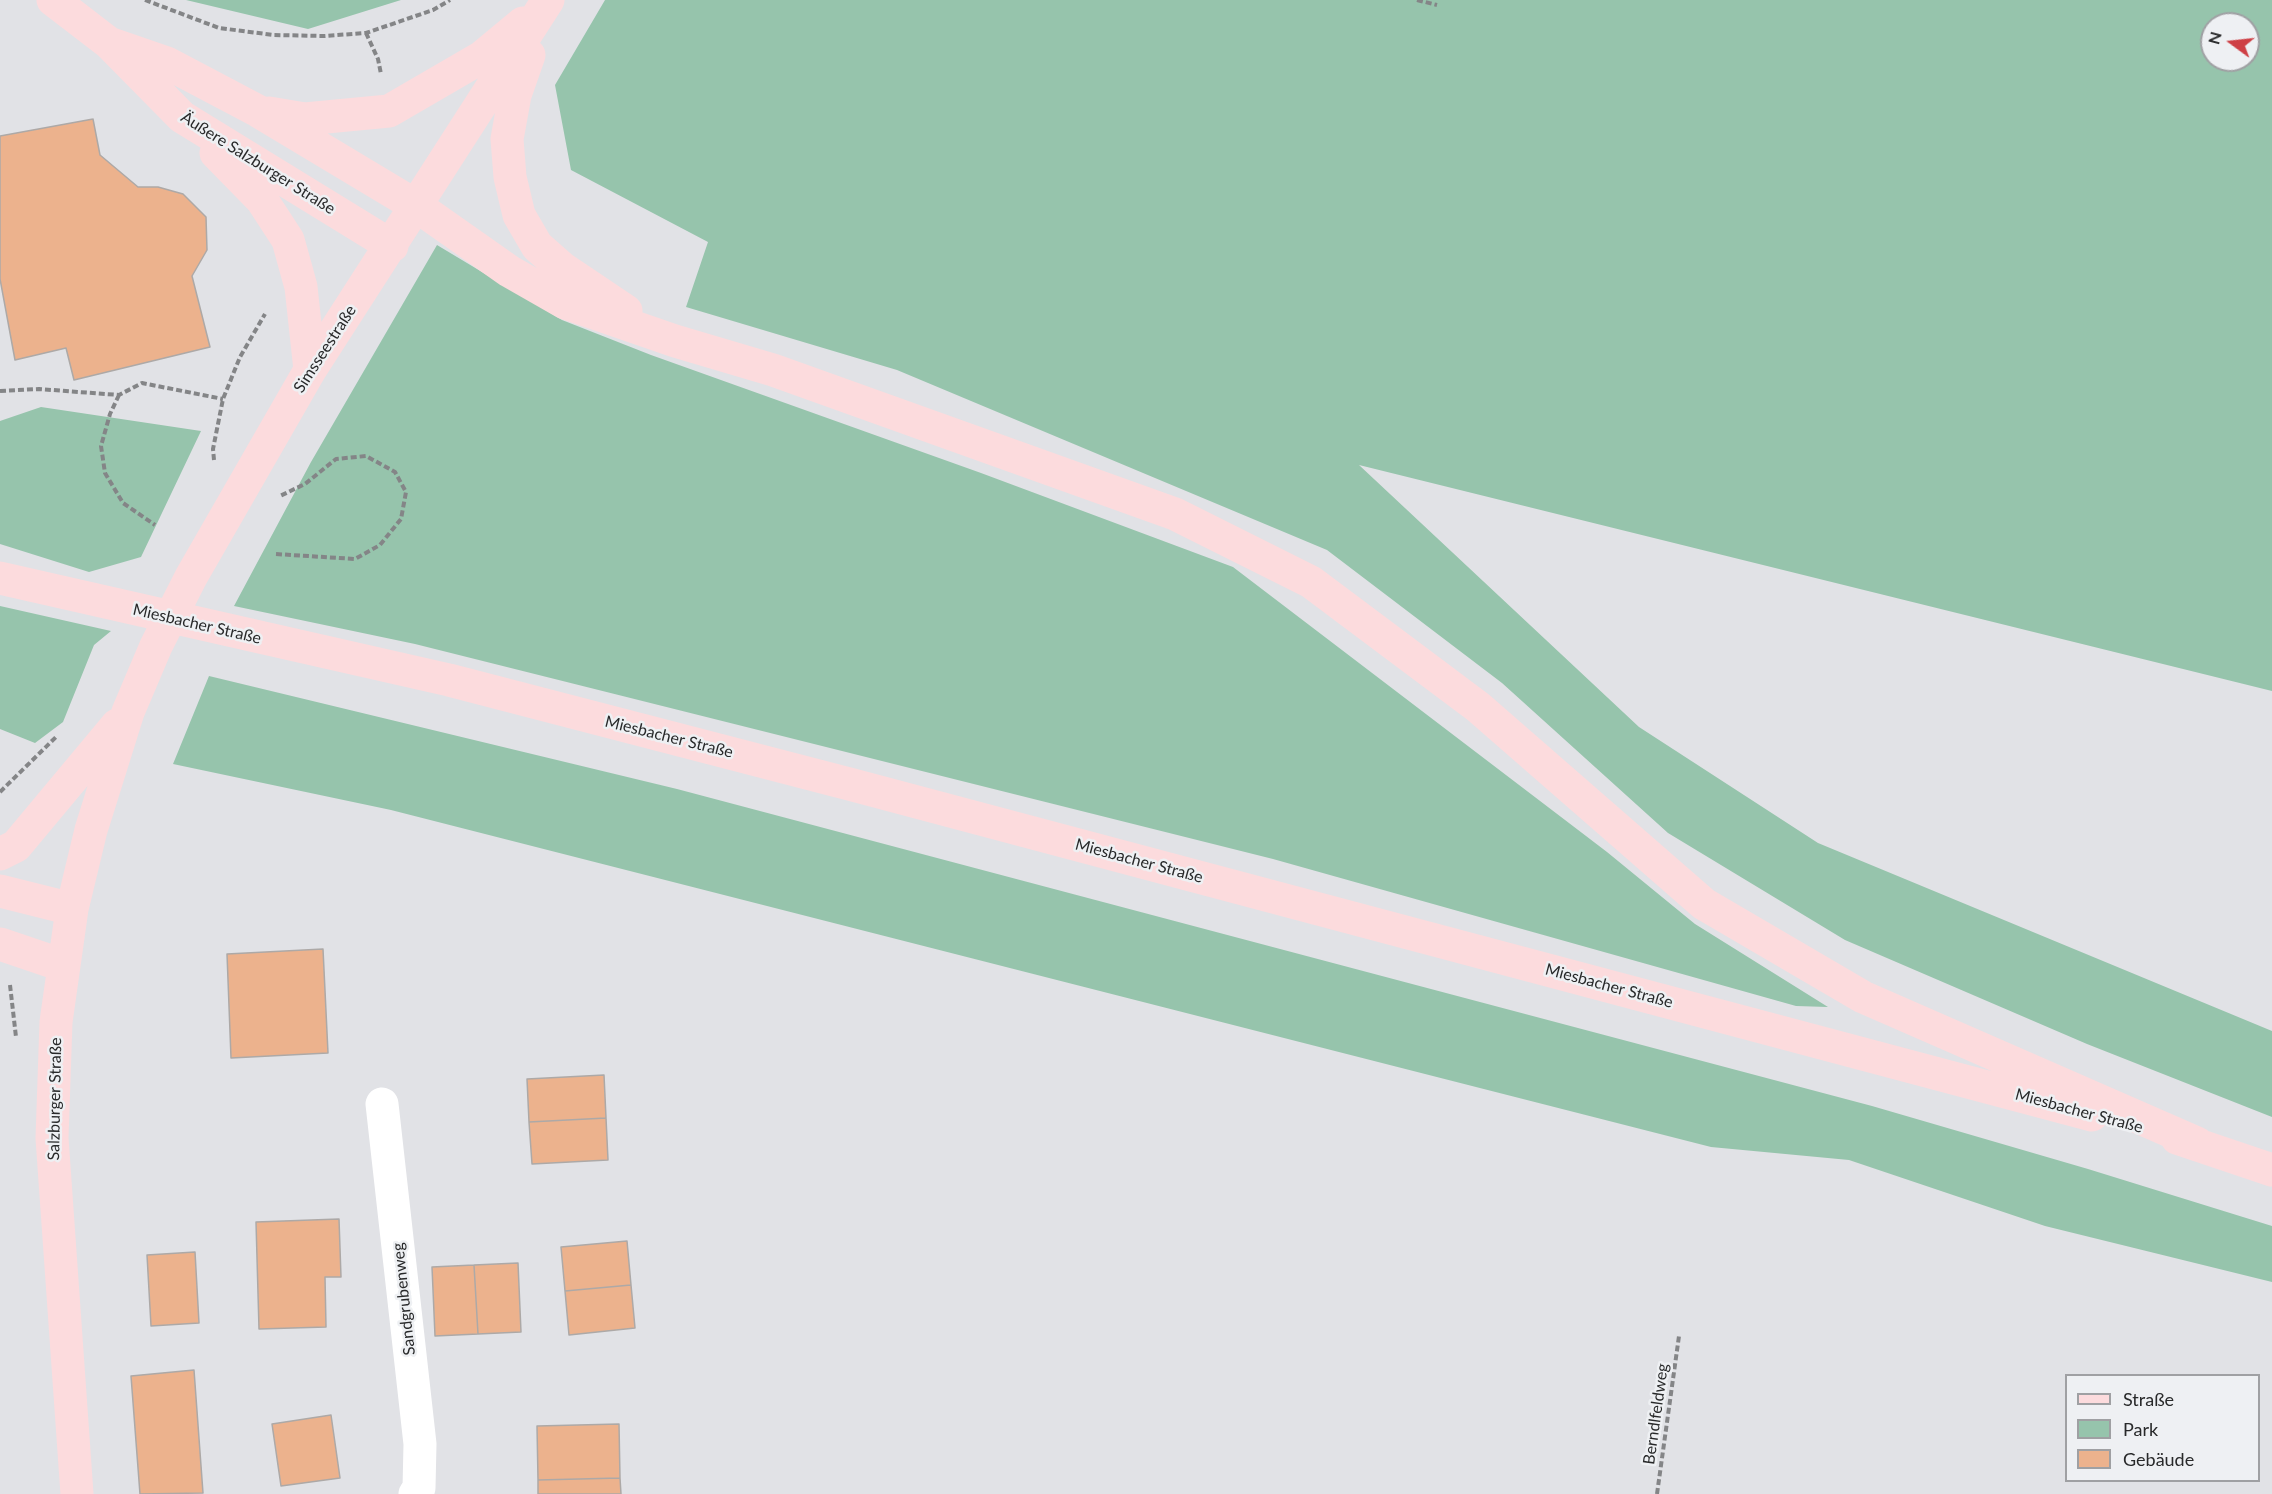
<!DOCTYPE html>
<html>
<head>
<meta charset="utf-8">
<style>
  body { margin:0 }
  #map { position:relative; width:2272px; height:1494px; overflow:hidden; background:#e1e2e6; font-family:Lato,sans-serif }
  canvas { display:block }
  .legend { position:absolute; left:2065px; top:1374px; width:195px; height:108px; box-sizing:border-box; background:#eef0f3; border:2px solid #9fa0a3; margin:0; padding:8px 10px; list-style:none; font-size:18px; color:#28292a }
  .legend li { display:flex; align-items:center; gap:12px; height:30px }
  .legend b { width:30px; border:2px solid #9fa0a3 }
  .north { position:absolute; left:2200px; top:12px; width:60px; height:60px; box-sizing:border-box; background:#eef0f3; border:2px solid #9fa0a3; border-radius:50%; rotate:285deg; font-size:16px; font-weight:700; line-height:24px; text-align:center; color:#28292a }
  .north::after { content:''; display:block; margin:auto; width:21px; height:27px; background:#ce3f45; clip-path:polygon(50% 0,100% 100%,50% 72%,0 100%) }
</style>
</head>
<body>
<div id="map">
<canvas width="2272" height="1494"></canvas>
<ul class="legend">
<li><b style="height:8px;background:#fcdbdd"></b>Straße</li>
<li><b style="height:16px;background:#96c4ac"></b>Park</li>
<li><b style="height:16px;background:#ecb28d"></b>Gebäude</li>
</ul>
<div class="north">N</div>
</div>
<script>
const g = document.querySelector('canvas').getContext('2d');
g.lineJoin = 'round';
function paint(path, color) { g.fillStyle = color; g.fill(path, 'evenodd'); }
const toPath = rows => new Path2D(rows.map(r => 'M' + r).join(''));
function trace(path, color, width, dash) { g.strokeStyle = color; g.lineWidth = width; g.lineCap = dash ? 'butt' : 'round'; g.setLineDash(dash || []); g.stroke(path); }
function label(font, color, halo, rows, align = 'center') {
  g.font = font + ' Lato,sans-serif'; g.lineWidth = 5; g.setLineDash([]); g.textBaseline = 'middle'; g.strokeStyle = halo; g.fillStyle = color; for (const [text, x, y, turn = 0] of rows) {
    g.save(); g.translate(x, y); g.rotate((+turn || 0) * Math.PI / 180); g.textAlign = isNaN(turn) ? turn : align; if (halo) g.strokeText(text, 0, 0); g.fillText(text, 0, 0); g.restore();
  }
}
const green = toPath([
  [186,0,401,0,308,29],
  [605,0,2272,0,2272,691,1359,465,1639,727,1818,843,2272,1031,2272,1117,2087,1044,1845,940,1668,833,1502,683,1327,550,897,370,686,307,708,242,571,170,555,85],
  [2212,24,2248,24,2248,60,2212,60],
  [437,245,562,320,651,355,981,473,1233,567,1607,852,1695,924,1828,1007,1796,1006,1273,859,415,644,234,606,311,462],
  [41,407,201,431,141,557,89,572,0,544,0,421],
  [0,606,111,631,94,645,63,722,35,743,0,729],
  [209,676,677,789,1872,1106,2088,1169,2272,1226,2272,1282,2045,1226,1849,1160,1711,1147,391,810,173,764]
]);
const building = toPath([
  [93,119,100,155,138,187,158,187,183,194,206,217,207,250,192,276,210,347,74,380,66,348,15,360,0,279,0,136,93,119],
  [323,949,328,1053,231,1058,227,954,323,949],
  [604,1075,606,1118,529,1122,527,1079,604,1075],
  [606,1118,608,1160,532,1164,529,1122,606,1118],
  [339,1219,341,1277,325,1277,326,1327,259,1329,256,1222,339,1219],
  [627,1241,631,1285,565,1291,561,1247,627,1241],
  [195,1252,199,1323,151,1326,147,1255,195,1252],
  [518,1263,521,1332,478,1334,474,1265,518,1263],
  [474,1265,478,1334,435,1336,432,1267,474,1265],
  [631,1285,635,1328,569,1335,565,1291,631,1285],
  [194,1370,203,1493,140,1494,131,1376,194,1370],
  [331,1415,340,1478,281,1486,272,1424,331,1415],
  [619,1424,620,1478,538,1480,537,1426,619,1424],
  [620,1478,621,1494,538,1494,538,1480,620,1478]
]);
const path = toPath([
  [145,0,219,28,274,35,324,36,366,33,433,10,450,0],
  [1417,0,1437,5],
  [366,33,378,59,381,74],
  [0,391,39,389,119,395,142,383,223,399],
  [119,395,110,414,101,446,105,473,123,503,155,525],
  [214,460,213,449,223,399,240,357,265,314],
  [276,554,355,559,380,545,401,519,406,492,395,472,366,456,336,459,305,484,280,496],
  [0,792,56,737],
  [10,985,16,1037],
  [1657,1494,1679,1336]
]);
const minor = toPath([
  [382,1104,420,1444,419,1488,415,1494]
]);
const major = toPath([
  [53,0,109,43,182,117,392,246],
  [109,43,167,63,258,111,418,207,509,271,565,303,675,341,773,370,1175,514,1311,582,1478,707,1704,904,1863,997,2197,1143],
  [529,55,515,95,507,139,510,177,519,215,537,246,562,268,626,311],
  [269,113,305,119,389,111,482,57,523,23],
  [216,153,262,200,288,240,301,287,310,370],
  [0,578,449,680,853,785,2092,1115],
  [0,854,16,846,117,725],
  [0,891,72,909],
  [0,944,62,965],
  [2177,1138,2272,1170],
  [77,1494,52,1138,56,1022,72,909,91,830,128,712,156,646,191,577,310,370,548,0]
]);
const streetNames = [
  ["Äußere Salzburger Straße",258,163,32],
  ["Simsseestraße",325,349,-57],
  ["Miesbacher Straße",197,624,13],
  ["Miesbacher Straße",669,737,14],
  ["Miesbacher Straße",1139,861,15],
  ["Miesbacher Straße",1609,986,15],
  ["Salzburger Straße",55,1099,-89],
  ["Miesbacher Straße",2079,1111,15],
  ["Sandgrubenweg",404,1299,-96],
  ["Berndlfeldweg",1656,1414,-82]
];
paint(green, '#96c4ac');
paint(building, '#ecb28d');
trace(building, '#ada9a7', 1.5);
trace(path, '#848587', 4, [6, 3]);
trace(minor, '#fff', 33);
trace(major, '#fcdbdd', 33);
label('16px', '#28292a', '#eef0f3', streetNames);
</script>
</body>
</html>
